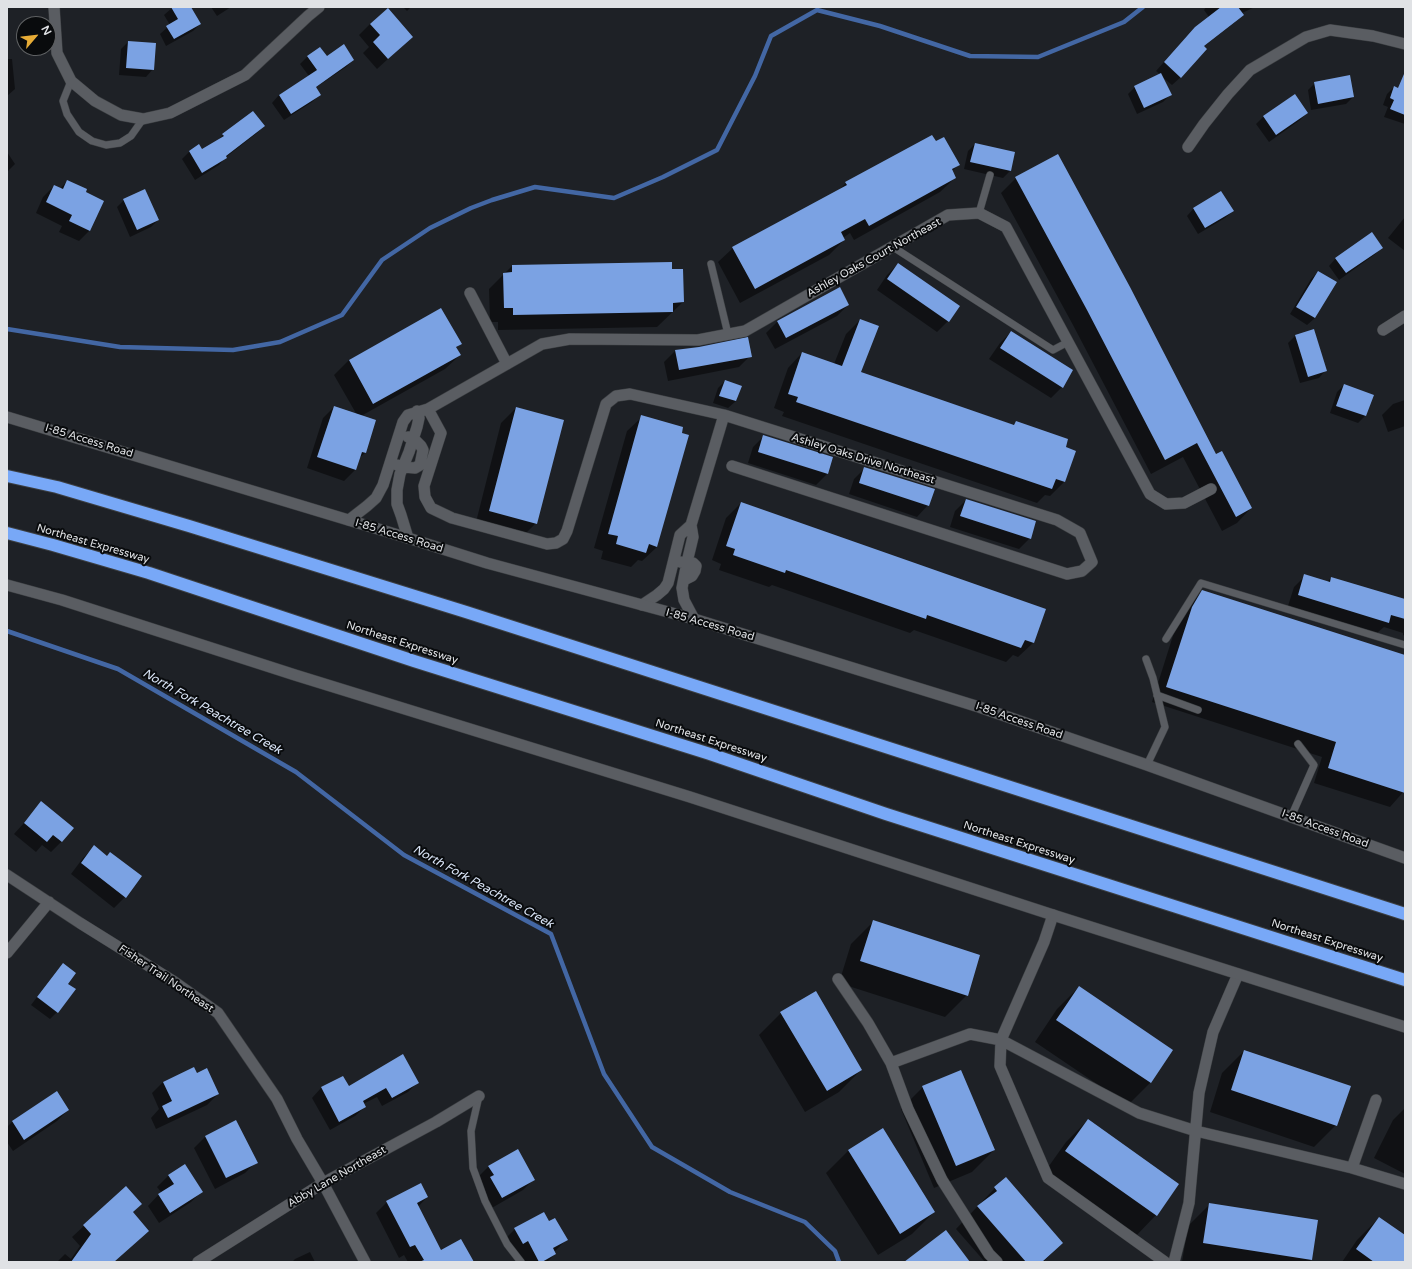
<!DOCTYPE html>
<html>
<head>
<meta charset="utf-8">
<style>
  body { margin:0 }
  #map { position:relative; width:1412px; height:1269px; overflow:hidden; background:#1e2126; font-family:"Varela Round",sans-serif }
  canvas { display:block }
  .frame { position:absolute; inset:0; border:8px solid #e0e2e5; pointer-events:none }
  .north { position:absolute; left:16px; top:16px; width:40px; height:40px; box-sizing:border-box; background:#090b0d; border:1px solid #5f6163; border-radius:50%; rotate:62deg; font-size:11px; font-weight:700; line-height:16px; text-align:center; color:#e0e2e5 }
  .north::after { content:''; display:block; margin:auto; width:14px; height:18px; background:#e7ac36; clip-path:polygon(50% 0,100% 100%,50% 72%,0 100%) }
</style>
</head>
<body>
<div id="map">
<canvas width="1412" height="1269"></canvas>
<div class="frame"></div>
<div class="north">N</div>
</div>
<script>
const g = document.querySelector('canvas').getContext('2d');
g.lineJoin = 'round';
function paint(path, color) { g.fillStyle = color; g.fill(path, 'evenodd'); }
const toPath = rows => new Path2D(rows.map(r => 'M' + r).join(''));
function trace(path, color, width, dash) { g.strokeStyle = color; g.lineWidth = width; g.lineCap = dash ? 'butt' : 'round'; g.setLineDash(dash || []); g.stroke(path); }
function label(font, color, halo, rows, align = 'center') {
  g.font = font + ' "Varela Round",sans-serif'; g.lineWidth = 4; g.setLineDash([]); g.textBaseline = 'middle'; g.strokeStyle = halo; g.fillStyle = color; for (const [text, x, y, turn = 0] of rows) {
    g.save(); g.translate(x, y); g.rotate((+turn || 0) * Math.PI / 180); g.textAlign = isNaN(turn) ? turn : align; if (halo) g.strokeText(text, 0, 0); g.fillText(text, 0, 0); g.restore();
  }
}
const shadow = toPath([
  [173,7,190,7,200,24,193,31,166,46,160,34,170,25,164,15],
  [211,7,231,7,217,16],
  [403,7,411,7,407,11],
  [1206,7,1255,7,1242,13,1242,14,1234,23,1203,47,1181,77,1172,85,1161,76,1170,95,1163,102,1137,114,1128,94,1135,87,1161,75,1156,71,1186,37,1209,17,1204,10],
  [370,24,412,37,377,69,363,53,369,47,359,35],
  [128,42,153,69,146,77,119,75,121,49],
  [320,48,326,58,353,60,346,67,315,88,319,95,312,102,284,120,272,103,279,95,309,76,300,64,307,57],
  [7,59,12,59,15,89,7,96],
  [1315,83,1353,97,1346,104,1311,110,1308,90],
  [1394,87,1405,91,1405,124,1384,117,1388,107,1383,105,1387,94],
  [1294,95,1307,113,1300,120,1269,142,1256,124,1263,117],
  [264,126,257,133,226,157,219,165,195,180,182,159,190,151,202,151,216,142,223,135],
  [936,143,958,165,952,171,955,178,940,192,854,240,850,233,843,238,844,240,829,255,740,303,718,262,733,248,838,191,846,183],
  [975,144,1010,171,1003,178,964,169,968,151],
  [7,152,15,164,7,172],
  [1016,178,1216,455,1251,508,1237,523,1222,531,1183,457,1151,474,1073,325,1001,193],
  [67,181,85,193,90,230,79,241,59,232,62,226,36,213,43,197,54,186,60,189],
  [124,200,158,220,151,227,130,237,117,207],
  [1194,208,1233,211,1225,218,1198,234,1187,216],
  [1405,217,1405,251,1388,238],
  [1381,248,1374,255,1339,280,1329,266,1336,258],
  [898,264,948,321,937,332,877,290,887,275],
  [512,266,671,270,683,302,657,327,498,330,498,322,490,322,489,289],
  [1318,272,1335,282,1315,318,1307,325,1290,314,1311,279],
  [839,289,848,305,837,316,775,349,766,333,777,322],
  [441,309,460,344,456,348,460,355,445,369,361,416,375,421,365,453,358,459,355,470,344,481,307,468,323,418,334,407,357,415,334,375,349,360],
  [860,320,859,373,1013,425,1016,422,1065,448,1064,482,1050,496,1045,495,1037,503,782,416,784,412,774,408,788,368,802,353,834,364,846,334],
  [1314,330,1326,370,1319,378,1300,383,1288,343,1295,336],
  [1011,332,1062,387,1051,398,989,359,1000,343],
  [699,348,750,356,739,367,668,381,664,362,675,351],
  [725,381,740,386,736,401,728,408,713,403,718,388],
  [1344,385,1365,416,1358,423,1330,413,1337,392],
  [1405,400,1405,426,1388,432,1382,415,1393,404],
  [516,408,536,523,521,538,475,526,501,423],
  [642,417,657,547,642,561,638,560,631,567,601,559,603,551,594,548,627,431],
  [764,436,832,457,827,474,816,485,748,463,753,447],
  [865,468,928,505,917,517,849,494,854,479],
  [966,500,1030,538,1019,549,950,527,955,511],
  [741,503,1033,643,1018,657,1013,655,1006,662,914,630,910,633,772,585,769,587,719,570,721,564,712,560,726,518],
  [1305,576,1327,582,1331,578,1405,600,1405,636,1403,635,1403,633,1384,627,1377,633,1288,606,1294,587],
  [1203,591,1405,657,1405,790,1390,807,1314,783,1322,757,1152,702,1177,623,1188,606],
  [42,803,62,841,51,852,42,845,36,852,14,834],
  [94,847,125,897,114,908,71,874,83,858],
  [873,922,967,995,945,1017,839,983,851,944],
  [63,964,67,984,57,1012,50,1019,31,1005,56,972],
  [1079,987,1172,1050,1150,1083,1128,1105,1035,1042,1057,1009],
  [781,1013,861,1070,839,1092,805,1112,759,1035],
  [1244,1051,1336,1125,1314,1147,1210,1112,1222,1073],
  [194,1068,197,1074,218,1094,207,1105,156,1129,151,1118,159,1109,152,1093,163,1082],
  [343,1077,348,1088,418,1082,408,1092,382,1106,377,1097,363,1104,365,1107,355,1116,330,1130,312,1098,321,1088],
  [923,1087,994,1150,972,1172,934,1188,901,1109],
  [56,1092,68,1110,57,1121,13,1151,7,1142,7,1127,12,1122],
  [1405,1108,1405,1174,1374,1158,1393,1120],
  [1088,1120,1156,1215,1135,1237,1044,1173,1066,1142],
  [883,1129,934,1212,912,1234,878,1255,826,1173,848,1151],
  [205,1137,256,1162,245,1173,215,1189,194,1148],
  [185,1165,202,1191,191,1202,159,1223,148,1206,161,1192,157,1187,168,1176],
  [489,1166,534,1179,523,1190,490,1209,478,1177],
  [126,1187,141,1204,132,1213,148,1231,114,1262,57,1262,65,1254,71,1259,80,1246,72,1237],
  [995,1188,1062,1243,1043,1262,985,1262,956,1229],
  [427,1197,418,1207,441,1251,473,1262,408,1262,404,1255,399,1258,376,1213,387,1202],
  [1210,1204,1311,1260,1309,1262,1182,1262,1188,1226],
  [1379,1218,1405,1236,1405,1262,1342,1262,1357,1240],
  [548,1222,566,1240,554,1252,555,1254,547,1262,522,1262,504,1240,515,1229],
  [310,1252,315,1262,292,1262,295,1259]
]);
const stream = toPath([
  [7,329,120,347,233,350,280,342,342,315,382,260,430,228,471,208,492,200,535,187,614,198,663,177,717,150,755,76,771,36,817,10,880,26,970,56,1038,57,1124,22,1143,7],
  [7,631,118,669,296,772,404,855,551,934,604,1074,652,1147,730,1192,805,1222,835,1251,839,1262]
]);
const building = toPath([
  [171,7,191,7,201,24,174,39,166,26,178,19],
  [1221,7,1238,7,1244,15,1204,46,1207,49,1181,78,1164,62,1195,27],
  [388,8,413,37,388,59,373,42,380,35,370,24],
  [128,41,156,43,154,70,126,68],
  [344,44,354,60,316,87,321,95,291,114,279,95,317,70,307,56,320,47,327,56],
  [1161,73,1172,95,1144,108,1134,86],
  [1404,74,1405,74,1405,115,1390,109,1394,100,1390,98,1394,86,1398,88],
  [1350,75,1354,97,1318,104,1314,82],
  [1295,94,1308,113,1276,135,1263,116],
  [253,111,265,126,226,156,227,158,202,173,189,151,199,144,202,149,224,136,222,134],
  [932,135,936,141,944,137,960,165,952,169,956,178,869,226,865,219,841,232,845,240,755,289,732,247,847,185,845,182],
  [975,143,1015,152,1011,171,970,162],
  [1058,154,1130,287,1216,454,1222,451,1252,508,1236,517,1197,443,1165,460,1087,310,1015,177],
  [67,180,87,189,86,192,104,201,90,231,69,221,72,215,46,202,54,185,63,189],
  [145,189,159,220,137,230,123,199],
  [1221,191,1234,211,1205,228,1193,208],
  [1372,232,1383,248,1346,273,1335,258],
  [672,262,672,269,683,269,684,302,673,303,673,312,513,315,513,308,504,308,503,273,512,272,512,265],
  [898,263,960,306,949,322,887,279],
  [1318,271,1337,282,1315,318,1296,307],
  [840,287,849,305,786,338,777,321],
  [441,308,462,344,456,347,461,355,373,404,349,360],
  [860,319,879,326,861,372,1014,425,1016,421,1068,439,1066,447,1076,451,1065,482,1056,479,1052,489,796,402,798,397,788,394,802,352,842,366],
  [1314,329,1327,371,1308,377,1295,335],
  [1011,331,1073,370,1063,388,1000,348],
  [748,337,752,357,679,370,675,350,699,347],
  [725,380,742,386,736,401,719,396],
  [1344,384,1374,395,1366,416,1336,406],
  [334,406,376,420,366,453,362,452,356,470,317,457],
  [516,407,564,420,537,524,489,511],
  [641,415,683,427,682,433,689,435,657,547,649,544,646,553,616,544,618,536,608,534],
  [763,435,833,457,828,474,758,452],
  [864,467,935,489,929,506,859,483],
  [966,499,1036,521,1031,539,960,516],
  [741,502,1046,609,1034,643,1025,640,1021,648,927,615,926,619,786,570,785,573,733,555,735,549,726,546],
  [1304,574,1330,582,1331,577,1405,599,1405,619,1391,615,1389,623,1298,595],
  [1202,590,1405,655,1405,793,1328,768,1336,742,1166,687,1192,607],
  [41,801,74,828,62,842,53,835,47,842,24,823],
  [94,845,107,856,110,852,142,876,126,898,81,863],
  [873,920,980,955,968,996,860,961],
  [63,963,76,973,68,984,76,989,58,1013,37,997],
  [1079,986,1173,1050,1151,1083,1056,1020],
  [816,991,862,1070,827,1091,780,1012],
  [1244,1050,1351,1086,1337,1126,1231,1090],
  [403,1054,419,1083,392,1098,386,1088,363,1101,366,1107,339,1122,321,1087,343,1076,349,1086],
  [194,1067,197,1073,207,1068,219,1094,168,1118,162,1106,172,1101,163,1082],
  [961,1070,995,1150,956,1166,922,1086],
  [57,1091,69,1110,24,1140,12,1121],
  [1088,1119,1179,1184,1157,1216,1065,1151],
  [236,1120,258,1163,226,1178,205,1136],
  [883,1128,935,1212,900,1234,848,1150],
  [518,1149,535,1180,502,1198,490,1177,494,1175,488,1166],
  [185,1164,203,1192,170,1213,158,1194,174,1184,168,1175],
  [1006,1177,1063,1243,1042,1262,1026,1262,977,1206,997,1191,994,1187],
  [421,1183,428,1197,417,1203,441,1250,461,1239,474,1262,419,1262,424,1260,415,1245,410,1247,386,1201],
  [126,1186,142,1204,133,1212,149,1231,114,1262,71,1262,91,1234,83,1225],
  [1209,1203,1318,1220,1312,1260,1203,1243],
  [544,1212,549,1221,555,1218,568,1240,553,1248,556,1254,542,1262,539,1262,528,1241,523,1244,514,1228],
  [1379,1217,1405,1235,1405,1262,1374,1262,1356,1249],
  [946,1230,970,1262,904,1262]
]);
const service = toPath([
  [71,81,63,101,67,114,79,132,92,141,106,145,120,143,131,136,143,119],
  [979,213,990,175],
  [893,247,1053,350,1068,342],
  [711,264,728,334],
  [1166,639,1201,583,1405,645],
  [1146,659,1153,678,1165,727,1147,765],
  [1157,695,1198,710],
  [1291,817,1314,765,1298,744],
  [479,1096,471,1131,473,1168,485,1201,507,1244,521,1262]
]);
const minor = toPath([
  [54,7,57,53,71,81,95,101,121,115,143,119,170,113,245,75,308,16,319,7],
  [1188,147,1204,124,1228,94,1250,70,1306,37,1330,30,1373,36,1405,44],
  [470,293,507,364],
  [1383,330,1405,316],
  [428,409,441,433,424,486,425,497,431,508,452,518,547,544,556,543,563,539,567,531,606,404,616,396,630,394,724,415],
  [397,465,403,467,415,468,420,465,423,450,421,446,413,438,408,437],
  [349,520,367,506,376,498,383,485,403,422,408,415,428,409,542,344,570,339,698,340,745,331,948,215,979,213,1006,227,1150,494,1166,504,1184,503,1211,489],
  [408,538,401,515,397,504,397,490,400,474,409,452,417,427,419,418,417,411],
  [680,562,693,563,696,566,695,571,692,576,684,580],
  [642,605,657,595,664,589,668,583,680,535,691,525],
  [694,619,684,600,682,588,687,562,693,537,691,525,724,415,1057,520,1080,533,1092,562,1082,571,1067,574,732,466],
  [7,875,80,923,173,981,218,1013,277,1099,297,1139,323,1183,365,1262],
  [7,953,49,902],
  [838,979,868,1023,891,1063],
  [1352,1168,1376,1100],
  [198,1262,323,1183,436,1122,479,1096],
  [997,1262,989,1254,942,1180,908,1109,891,1063,970,1034,1001,1040,1044,942,1053,915],
  [1165,1262,1048,1178,1000,1066,1001,1040,1139,1113,1196,1131,1352,1168,1405,1184],
  [1174,1262,1189,1203,1199,1093,1213,1032,1238,974]
]);
const secondary = toPath([
  [7,417,408,538,487,563,694,619,979,707,1147,765,1405,858],
  [7,585,62,600,295,675,690,797,1053,915,1405,1027]
]);
const motorway = toPath([
  [7,476,57,487,189,526,466,612,1405,914],
  [7,533,53,545,149,573,414,661,710,754,886,814,1405,980]
]);
const streetNames = [
  ["Ashley Oaks Court Northeast",874,258,-29],
  ["I-85 Access Road",89,441,17],
  ["Ashley Oaks Drive Northeast",863,459,17],
  ["I-85 Access Road",399,536,17],
  ["Northeast Expressway",93,544,16],
  ["I-85 Access Road",710,625,16],
  ["Northeast Expressway",402,643,18],
  ["I-85 Access Road",1019,721,19],
  ["Northeast Expressway",711,741,18],
  ["I-85 Access Road",1325,829,20],
  ["Northeast Expressway",1019,843,18],
  ["Northeast Expressway",1327,941,18],
  ["Fisher Trail Northeast",166,979,34],
  ["Abby Lane Northeast",337,1177,-30]
];
const waterNames = [
  ["North Fork Peachtree Creek",212,712,30],
  ["North Fork Peachtree Creek",483,887,29]
];
paint(shadow, '#0007');
trace(stream, '#4367a4', 4.5);
paint(building, '#7ba2e3');
trace(service, '#3c3f42', 8);
trace(minor, '#3c3f42', 12);
trace(secondary, '#3c3f42', 12);
trace(motorway, '#3c3f42', 14);
trace(service, '#5a5d62', 7);
trace(minor, '#5a5d62', 11);
trace(secondary, '#5a5d62', 11);
trace(motorway, '#78a8f7', 12);
label('11px', '#e0e2e5', '#090b0d', streetNames);
label('italic 12px', '#dae5f7', '#090b0d', waterNames);
</script>
</body>
</html>
